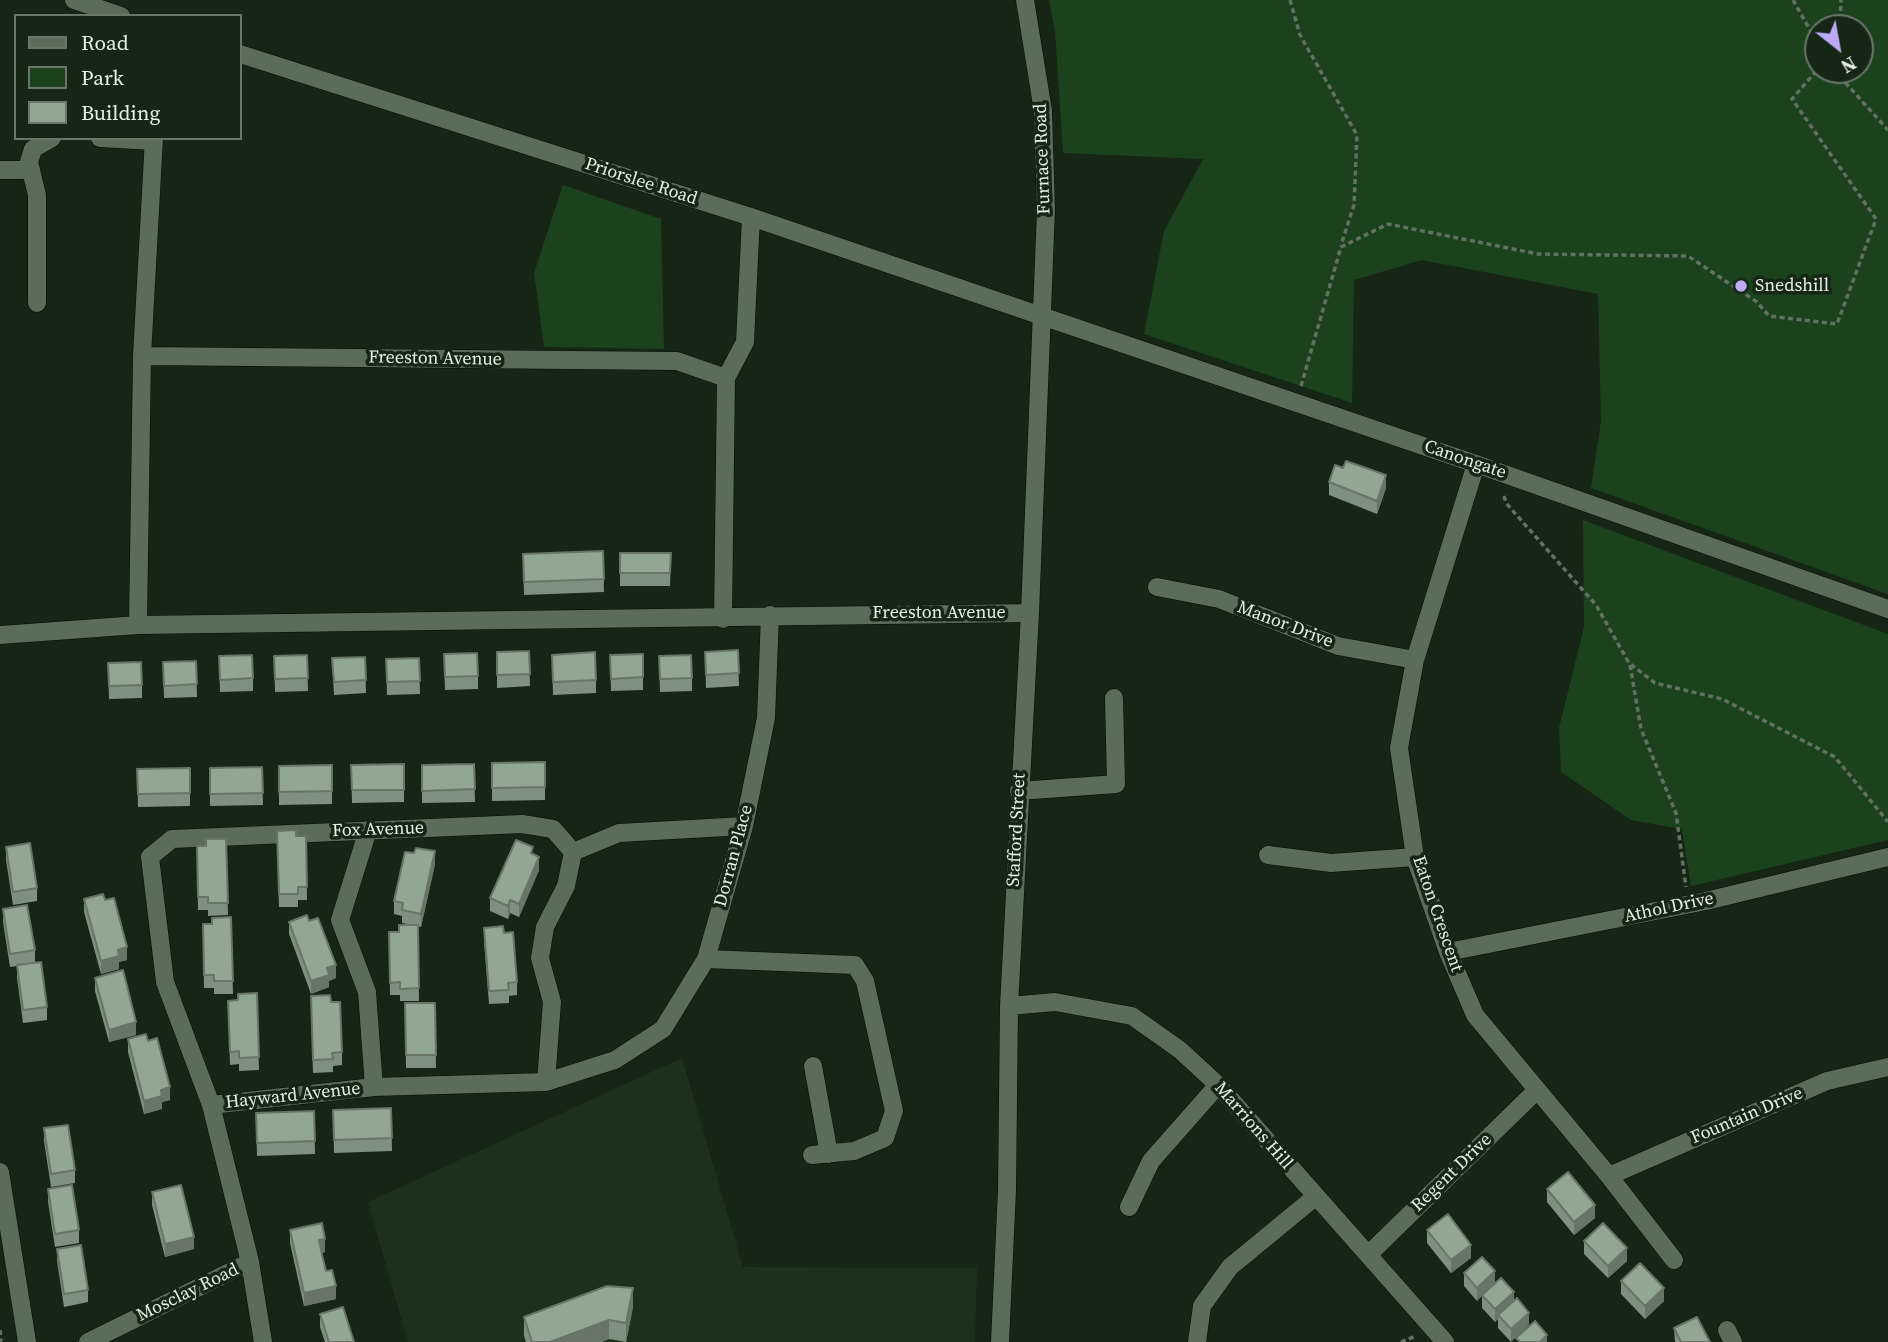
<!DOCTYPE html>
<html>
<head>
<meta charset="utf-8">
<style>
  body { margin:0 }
  #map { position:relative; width:1888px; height:1342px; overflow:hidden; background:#152615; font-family:"Source Serif 4",serif }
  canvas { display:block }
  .legend { position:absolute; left:14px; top:14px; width:228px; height:126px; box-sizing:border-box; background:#152615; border:2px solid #687768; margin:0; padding:9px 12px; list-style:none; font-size:21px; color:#e5f0e5 }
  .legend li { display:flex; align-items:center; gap:14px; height:35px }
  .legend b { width:35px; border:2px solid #687768 }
  .north { position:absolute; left:1804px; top:14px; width:70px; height:70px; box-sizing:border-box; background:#152615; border:2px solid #687768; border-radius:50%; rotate:149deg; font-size:19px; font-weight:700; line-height:28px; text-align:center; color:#e5f0e5 }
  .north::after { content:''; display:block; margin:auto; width:24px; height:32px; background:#bcaaf6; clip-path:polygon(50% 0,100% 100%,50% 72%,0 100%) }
</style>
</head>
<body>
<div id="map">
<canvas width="1888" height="1342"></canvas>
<ul class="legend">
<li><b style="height:9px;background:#5a6d59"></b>Road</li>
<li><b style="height:19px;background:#1c411d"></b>Park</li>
<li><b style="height:19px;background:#92a792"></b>Building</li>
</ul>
<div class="north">N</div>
</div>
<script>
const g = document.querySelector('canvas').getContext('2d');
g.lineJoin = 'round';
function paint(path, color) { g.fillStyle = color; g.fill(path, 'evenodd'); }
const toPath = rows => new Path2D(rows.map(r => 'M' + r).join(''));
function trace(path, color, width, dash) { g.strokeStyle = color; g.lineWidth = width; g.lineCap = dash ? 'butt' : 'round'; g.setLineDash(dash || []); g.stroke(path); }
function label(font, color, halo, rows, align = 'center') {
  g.font = font + ' "Source Serif 4",serif'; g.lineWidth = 7; g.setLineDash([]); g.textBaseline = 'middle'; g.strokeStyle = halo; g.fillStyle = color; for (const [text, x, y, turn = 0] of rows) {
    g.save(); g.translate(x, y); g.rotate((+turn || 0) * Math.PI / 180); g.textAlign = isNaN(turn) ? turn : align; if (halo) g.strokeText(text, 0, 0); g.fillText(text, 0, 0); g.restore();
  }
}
const built = toPath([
  [682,1058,743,1267,977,1268,975,1342,408,1342,368,1202]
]);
const green = toPath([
  [1049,0,1888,0,1888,594,1591,488,1601,421,1598,294,1422,260,1354,280,1352,403,1144,334,1164,231,1203,159,1063,153,1055,31],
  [1860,28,1860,70,1818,70,1818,28],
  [563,185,661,219,664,349,544,347,534,273],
  [1583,520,1888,634,1888,840,1691,886,1682,829,1631,820,1561,772,1559,728,1584,627]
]);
const path = toPath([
  [1290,0,1300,35,1357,135,1354,205,1341,245],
  [1793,0,1818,44],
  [1840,28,1841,0],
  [1834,70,1888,130],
  [1301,386,1341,247,1388,224,1538,254,1688,256,1757,302,1769,316,1837,324,1876,219,1792,99,1818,69],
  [1504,496,1506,503,1596,605,1629,663,1655,683,1722,699,1835,757,1888,822],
  [1630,665,1641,729,1676,813,1686,887],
  [0,1330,1,1342],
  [1401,1342,1416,1336]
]);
const minor = toPath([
  [74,0,121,16],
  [240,54,751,217,1476,464,1888,609],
  [100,138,154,141],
  [0,170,31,170],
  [37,303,37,195,29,162,33,149,52,138],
  [142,356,677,361,726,378],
  [1476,464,1415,660,1399,748,1415,857,1448,952,1475,1015,1609,1176,1674,1260],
  [1157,587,1219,599,1338,646,1415,660],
  [723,619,726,378,745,342,751,217],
  [138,625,142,356,154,138],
  [0,635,138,625,1030,613],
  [1019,791,1116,784,1114,698],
  [368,830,340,920,367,992,374,1087],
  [573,852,553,829,522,824,172,839,150,857,165,982,211,1105,374,1087,546,1082,615,1060,663,1029,706,959,744,826,766,718,770,615],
  [1268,855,1331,863,1415,857],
  [1448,952,1706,901,1888,857],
  [706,959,855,965,865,981,894,1111,885,1138,854,1151,812,1155],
  [1009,1006,1055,1002,1132,1016,1180,1050,1218,1085,1445,1342],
  [813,1066,829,1154],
  [546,1082,552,1002,540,958,545,927,566,886,573,852,619,833,744,826],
  [0,1172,27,1342],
  [1609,1176,1827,1081,1888,1067],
  [1129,1207,1151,1161,1218,1085],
  [1368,1255,1536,1091],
  [250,1262,263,1342],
  [1727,1330,1733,1342],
  [88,1342,250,1262,211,1105],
  [1000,1342,1007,1190,1009,1006,1030,613,1046,210,1043,111,1025,0],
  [1197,1342,1202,1306,1230,1267,1315,1197]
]);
const wall = toPath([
  [1343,468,1386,488,1377,514,1329,495,1329,482],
  [603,551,604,592,524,595,523,554],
  [620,553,671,553,670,586,620,586],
  [738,650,739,686,706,688,705,652],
  [529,651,530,686,497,688,497,652],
  [444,654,478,676,478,689,445,690],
  [643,654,643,690,611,691,610,655],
  [307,655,308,691,275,692,274,656],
  [552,655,596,680,596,693,553,695],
  [219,656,253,678,253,691,220,692],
  [659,656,692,678,692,691,660,692],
  [365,657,366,693,334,695,332,658],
  [419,658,420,694,387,695,386,659],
  [196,661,197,697,164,698,163,662],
  [108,663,142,685,142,698,109,699],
  [545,762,545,800,492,801,492,763],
  [404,764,404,802,352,803,351,765],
  [474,764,475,802,422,803,422,765],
  [332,765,332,804,279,805,279,766],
  [262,767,263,805,210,806,210,768],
  [190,768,190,806,138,807,137,769],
  [296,836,306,836,307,900,298,900,298,907,279,907,277,844],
  [226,839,228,915,208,916,208,910,198,910,197,846,206,846],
  [6,847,37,888,37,901,13,905,6,860],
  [533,854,539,870,519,917,510,913,508,919,490,911,490,898],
  [435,864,421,927,418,926,419,1001,400,1001,400,995,390,995,389,932,399,932,412,925,402,923,402,916,394,914,394,901],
  [84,899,127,960,119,962,119,969,101,974,84,912],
  [3,909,35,950,35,963,47,1007,47,1020,23,1023,17,978,17,966,10,967,3,922],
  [231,917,233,994,214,994,214,988,204,988,203,924,212,924],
  [289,922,336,978,329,981,329,987,311,994,289,934],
  [484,928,504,933,517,982,517,995,509,996,509,1003,489,1004,484,941],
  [95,978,136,1035,109,1042,95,991],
  [257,993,259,1070,239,1071,239,1064,230,1065,228,1001,238,1000],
  [331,1002,342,1052,342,1065,333,1066,333,1072,313,1073,311,1009],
  [405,1003,435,1003,436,1068,406,1068],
  [128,1039,148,1041,170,1100,162,1102,162,1109,144,1114,128,1052],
  [391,1108,392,1151,334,1153,333,1110],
  [314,1111,315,1154,257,1156,256,1113],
  [44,1128,75,1170,75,1183,51,1187,44,1141],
  [48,1189,79,1230,79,1243,55,1247,48,1202],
  [1547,1189,1595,1218,1574,1235,1547,1202],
  [152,1192,194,1249,165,1257,152,1205],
  [290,1230,325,1252,322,1253,326,1271,336,1299,304,1306,290,1243],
  [1427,1230,1471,1258,1451,1273,1427,1243],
  [1584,1241,1627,1261,1608,1278,1584,1254],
  [57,1249,88,1290,88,1302,64,1307,57,1261],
  [1464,1273,1495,1284,1514,1292,1511,1342,1498,1328,1498,1319,1495,1322,1482,1308,1482,1295,1477,1301,1464,1286],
  [1621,1281,1664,1301,1645,1319,1621,1294],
  [633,1307,626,1342,609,1339,601,1342,526,1342,524,1336,524,1317],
  [320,1314,354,1342,325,1342,320,1327],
  [1674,1328,1710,1342,1675,1342]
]);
const shadedWall = toPath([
  [1386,475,1386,488,1377,514,1377,501],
  [435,851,435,864,421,927,421,914],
  [539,857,539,870,519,917,519,904],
  [510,900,510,913,508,919,508,906],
  [127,947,127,960,119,962,119,969,101,974,101,961,118,950],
  [336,965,336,978,329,981,329,987,311,994,311,981,327,968],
  [136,1022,136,1035,109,1042,109,1030],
  [170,1087,170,1100,162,1102,162,1109,144,1114,144,1101,161,1090],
  [1595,1205,1595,1218,1574,1235,1574,1222],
  [194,1237,194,1249,165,1257,165,1244],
  [325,1239,325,1252,319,1253,319,1240],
  [1471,1245,1471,1258,1451,1273,1451,1260],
  [1627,1248,1627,1261,1608,1278,1608,1266],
  [1495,1271,1495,1284,1477,1301,1477,1288],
  [336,1286,336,1299,304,1306,304,1293],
  [633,1288,633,1307,626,1342,626,1323],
  [1664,1288,1664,1301,1645,1319,1645,1306],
  [1514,1292,1514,1305,1498,1315,1498,1319,1495,1322,1495,1309],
  [1529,1313,1529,1325,1511,1342,1511,1329],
  [609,1320,609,1339,601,1342,550,1342],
  [1547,1335,1547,1342,1540,1342]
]);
const building = toPath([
  [1346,461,1386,475,1377,501,1329,482,1335,465,1343,468,1346,461],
  [603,551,604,579,524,582,523,554,603,551],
  [620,553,671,553,670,573,620,573,620,553],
  [738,650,739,673,706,675,705,652,738,650],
  [529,651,530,674,497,675,497,652,529,651],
  [595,652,596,680,553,682,552,655,595,652],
  [477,653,478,676,445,677,444,654,477,653],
  [643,654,643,677,611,679,610,655,643,654],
  [252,655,253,678,220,680,219,656,252,655],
  [307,655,308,678,275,679,274,656,307,655],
  [691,655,692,678,660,679,659,656,691,655],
  [365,657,366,680,334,682,332,658,365,657],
  [419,658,420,681,387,682,386,659,419,658],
  [196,661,197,684,164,686,163,662,196,661],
  [141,662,142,685,109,686,108,663,141,662],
  [545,762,545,787,492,788,492,763,545,762],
  [404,764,404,790,352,790,351,765,404,764],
  [474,764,475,789,422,791,422,765,474,764],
  [332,765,332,791,279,792,279,766,332,765],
  [262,767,263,793,210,794,210,768,262,767],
  [190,768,190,793,138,794,137,769,190,768],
  [296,830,296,836,306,836,307,887,298,887,298,894,279,894,277,831,296,830],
  [206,839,226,839,228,903,208,903,208,897,198,897,197,846,206,846,206,839],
  [516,840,533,847,531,853,539,857,519,904,510,900,508,906,490,898,516,840],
  [30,843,37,888,13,892,6,847,30,843],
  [416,848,435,851,421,914,402,910,403,903,394,901,405,852,414,853,416,848],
  [103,894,105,900,114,898,127,947,118,950,119,956,101,961,84,899,103,894],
  [27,905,35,950,10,954,3,909,27,905],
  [307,915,309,921,318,918,336,965,327,968,329,975,311,981,289,922,307,915],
  [231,917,233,981,214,981,214,975,204,975,203,924,212,924,212,918,231,917],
  [399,925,418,925,419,988,400,989,400,982,390,983,389,932,399,932,399,925],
  [503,926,504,933,513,932,517,982,508,983,509,990,489,991,484,928,503,926],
  [41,962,47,1007,23,1010,17,965,41,962],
  [123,970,136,1022,109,1030,95,978,123,970],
  [257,993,259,1057,239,1058,239,1051,230,1052,228,1001,238,1000,238,994,257,993],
  [330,995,331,1002,340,1002,342,1052,332,1053,333,1059,313,1060,311,996,330,995],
  [405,1003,435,1003,436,1055,406,1055,405,1003],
  [146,1034,148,1041,157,1038,170,1087,161,1090,162,1096,144,1101,128,1039,146,1034],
  [391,1108,392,1138,334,1140,333,1110,391,1108],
  [314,1111,315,1141,257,1143,256,1113,314,1111],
  [68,1125,75,1170,51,1174,44,1128,68,1125],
  [1568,1172,1595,1205,1574,1222,1547,1189,1568,1172],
  [72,1185,79,1230,55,1234,48,1189,72,1185],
  [181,1185,194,1237,165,1244,152,1192,181,1185],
  [1448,1214,1471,1245,1451,1260,1427,1230,1448,1214],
  [322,1223,325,1239,319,1240,322,1255,326,1271,332,1270,336,1286,304,1293,290,1230,322,1223],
  [1603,1223,1627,1248,1608,1266,1584,1241,1603,1223],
  [81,1245,88,1290,64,1294,57,1249,81,1245],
  [1482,1257,1495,1271,1477,1288,1464,1273,1482,1257],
  [1640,1263,1664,1288,1645,1306,1621,1281,1640,1263],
  [1501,1278,1514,1292,1495,1309,1482,1295,1501,1278],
  [607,1286,633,1288,626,1323,609,1320,550,1342,532,1342,524,1317,607,1286],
  [1517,1298,1529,1313,1511,1329,1498,1315,1517,1298],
  [343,1307,354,1342,329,1342,320,1314,343,1307],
  [1697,1317,1710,1342,1681,1342,1674,1328,1697,1317],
  [1535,1321,1547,1335,1540,1342,1520,1342,1516,1338,1535,1321]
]);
const markers = [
  [1741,286,7,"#bcaaf6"]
];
const streetNames = [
  ["Furnace Road",1043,159,-92],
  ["Priorslee Road",641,182,18],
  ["Freeston Avenue",435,359,1],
  ["Canongate",1465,460,19],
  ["Freeston Avenue",939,613],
  ["Manor Drive",1285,625,21],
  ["Fox Avenue",378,830,-2],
  ["Stafford Street",1017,830,-87],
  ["Dorran Place",734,856,-75],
  ["Athol Drive",1669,908,-12],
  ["Eaton Crescent",1437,914,71],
  ["Hayward Avenue",293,1096,-6],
  ["Fountain Drive",1747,1116,-23],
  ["Marrions Hill",1253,1126,49],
  ["Regent Drive",1452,1173,-44],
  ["Mosclay Road",188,1293,-26]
];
const poiNames = [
  ["Snedshill",1755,286]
];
paint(built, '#1b311b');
paint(green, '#1c411d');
trace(minor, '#020f02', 19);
trace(path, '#627162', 3.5, [5, 3.5]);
trace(minor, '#5a6d59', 18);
paint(wall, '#7e907e');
paint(shadedWall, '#667566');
paint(building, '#92a792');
trace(building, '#667566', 2);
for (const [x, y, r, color] of markers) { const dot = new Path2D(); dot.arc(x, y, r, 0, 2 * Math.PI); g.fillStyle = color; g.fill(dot); trace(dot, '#152615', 2.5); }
label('18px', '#e5f0e5', '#152615', streetNames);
label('18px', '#e5f0e5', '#152615', poiNames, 'left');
</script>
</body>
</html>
